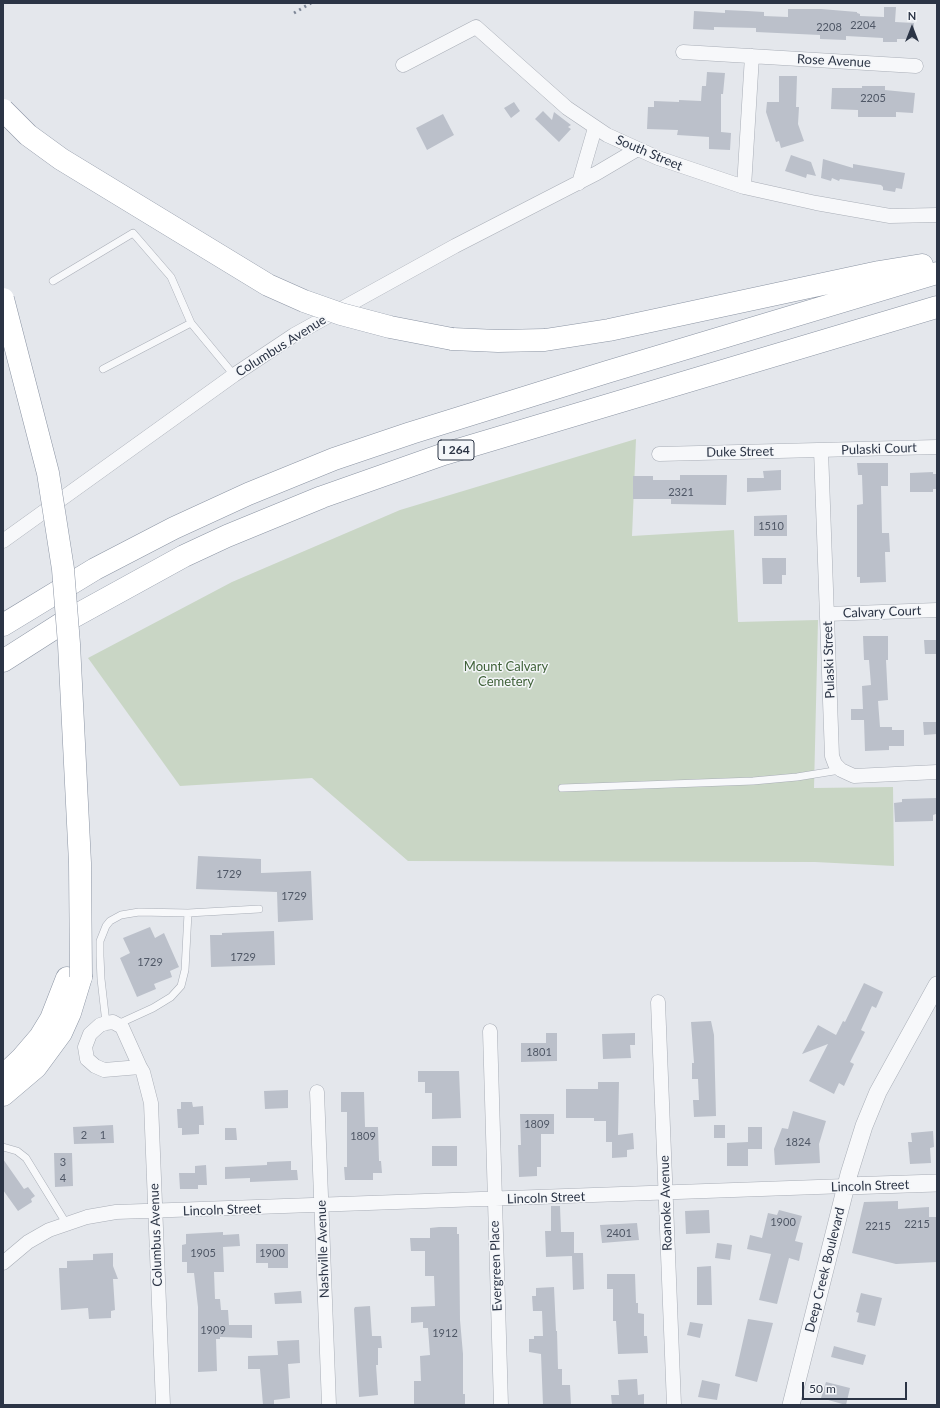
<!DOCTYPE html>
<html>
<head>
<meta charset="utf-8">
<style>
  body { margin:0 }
  #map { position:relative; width:940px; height:1408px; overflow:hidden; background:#e4e7ec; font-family:Lato,sans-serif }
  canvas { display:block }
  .frame { position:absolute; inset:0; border:4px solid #2b3445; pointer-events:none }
  .north { position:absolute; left:892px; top:8px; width:40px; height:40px; -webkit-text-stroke:3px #f4f6f9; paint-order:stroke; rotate:0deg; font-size:11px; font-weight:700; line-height:16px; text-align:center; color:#2b3445 }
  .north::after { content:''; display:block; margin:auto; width:14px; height:18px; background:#2b3445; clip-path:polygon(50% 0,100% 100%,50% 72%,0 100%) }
  .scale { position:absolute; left:802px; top:1382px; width:105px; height:18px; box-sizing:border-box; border:2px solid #2b3445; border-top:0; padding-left:5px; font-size:12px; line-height:14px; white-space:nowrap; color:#2b3445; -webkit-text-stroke:3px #f4f6f9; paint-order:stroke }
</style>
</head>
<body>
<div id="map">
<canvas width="940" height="1408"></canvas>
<div class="frame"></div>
<div class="north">N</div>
<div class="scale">50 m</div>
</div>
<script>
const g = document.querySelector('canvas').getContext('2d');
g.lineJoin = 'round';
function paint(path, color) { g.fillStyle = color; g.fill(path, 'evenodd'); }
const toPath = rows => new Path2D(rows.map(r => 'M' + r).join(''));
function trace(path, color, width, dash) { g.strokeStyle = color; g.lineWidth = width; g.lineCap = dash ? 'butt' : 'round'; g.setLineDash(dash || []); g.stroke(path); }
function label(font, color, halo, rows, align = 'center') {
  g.font = font + ' Lato,sans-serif'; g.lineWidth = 3; g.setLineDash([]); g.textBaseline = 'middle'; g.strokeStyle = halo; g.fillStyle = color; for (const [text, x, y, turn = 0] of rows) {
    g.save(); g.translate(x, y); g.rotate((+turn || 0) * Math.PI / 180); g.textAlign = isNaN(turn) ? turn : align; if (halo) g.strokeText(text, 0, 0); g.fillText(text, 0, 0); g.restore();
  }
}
const green = toPath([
  [636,439,632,536,734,530,738,622,818,620,814,788,893,787,894,866,815,862,408,861,312,778,180,786,88,658,232,582,400,510]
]);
const building = toPath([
  [884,7,896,7,895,22,914,23,914,39,897,39,897,42,883,42,883,38,846,36,846,40,820,39,820,35,756,32,756,28,714,27,714,30,693,29,694,11,725,13,725,10,747,11,764,12,764,16,788,17,788,9,821,9,857,12,857,13,860,14,860,16,884,17],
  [707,72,725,73,723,94,721,94,721,132,731,133,730,150,709,149,709,137,677,135,678,130,647,129,648,107,654,107,654,101,679,102,679,100,701,101,702,86,706,86],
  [779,76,797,76,796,107,799,107,798,124,804,141,781,148,779,141,776,142,766,112,767,102,779,102],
  [862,86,885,86,885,90,915,93,913,113,896,112,896,117,858,117,858,110,831,109,832,88,862,88],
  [514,102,520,111,511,118,504,108],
  [543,111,552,120,554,112,571,125,568,127,571,129,559,142,535,119],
  [443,114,454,135,427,150,416,128],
  [791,155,811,162,816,176,807,174,806,178,785,171],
  [823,159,853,168,853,164,905,173,902,189,896,188,895,192,883,190,883,187,881,185,840,179,839,181,832,178,831,181,821,178],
  [857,463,888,463,888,486,881,486,882,533,889,533,890,552,885,552,886,582,860,583,860,577,857,577,857,505,863,504,862,475,858,475],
  [781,470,781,490,747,492,747,478,764,478,763,471],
  [933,472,933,474,937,474,937,489,933,489,933,492,910,492,910,473],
  [680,475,727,475,726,505,671,504,671,499,633,499,633,476,653,476,653,480,680,480],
  [787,515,787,536,754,536,754,516],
  [762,558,786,558,786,575,782,575,782,584,763,584],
  [863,636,888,636,888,660,886,660,888,700,878,701,880,727,892,727,892,730,904,730,904,746,889,746,889,750,865,751,864,720,851,720,851,709,863,709,862,686,871,685,869,660,864,660],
  [924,640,937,640,937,654,925,654],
  [923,722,937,722,937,734,924,735],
  [937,798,936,814,933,815,933,821,895,822,894,803,902,802,902,799],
  [198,856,261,859,261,873,311,871,313,920,278,922,277,892,196,889],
  [150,927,155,938,164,933,179,967,170,971,172,977,154,984,156,989,137,997,120,958,130,953,123,938],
  [274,931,275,965,211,967,210,935,222,935,222,933],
  [864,983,883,992,876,1008,872,1006,861,1030,865,1032,850,1062,854,1064,844,1086,839,1083,834,1094,809,1081,828,1044,802,1054,818,1025,836,1035,843,1021,845,1022],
  [711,1021,714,1035,716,1116,694,1117,693,1100,699,1100,698,1079,692,1079,692,1063,694,1063,691,1022],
  [546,1033,557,1033,557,1061,521,1062,521,1043,546,1043],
  [635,1033,635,1045,630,1045,631,1058,603,1059,602,1034],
  [418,1071,459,1071,461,1118,432,1119,432,1093,425,1093,425,1082,418,1082],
  [598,1082,619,1082,618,1135,633,1133,634,1149,627,1150,627,1157,612,1158,612,1142,606,1142,606,1121,594,1121,594,1118,566,1118,566,1089,598,1089],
  [288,1090,288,1108,265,1109,264,1091],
  [341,1092,364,1092,365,1127,378,1127,379,1161,381,1161,382,1173,373,1173,373,1180,345,1180,344,1167,347,1167,347,1112,341,1112],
  [181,1102,192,1102,193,1107,203,1106,204,1125,199,1125,199,1134,182,1135,182,1128,178,1128,177,1109,181,1109],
  [793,1111,826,1121,819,1144,820,1163,775,1165,774,1149,782,1128,788,1129],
  [520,1114,554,1114,554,1134,541,1134,541,1167,537,1167,537,1176,519,1177,518,1145,521,1145],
  [113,1125,114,1143,74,1144,73,1127],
  [714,1125,725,1125,725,1138,714,1138],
  [748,1127,762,1127,762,1149,748,1149],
  [225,1128,236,1128,237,1140,225,1140],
  [933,1131,934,1147,930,1148,931,1163,910,1164,908,1142,912,1142,911,1133],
  [748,1142,748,1166,727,1166,727,1143],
  [432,1146,457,1146,457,1166,432,1166],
  [54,1153,72,1153,73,1186,55,1187],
  [3,1159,24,1189,28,1187,35,1196,31,1199,32,1202,18,1211,3,1190],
  [291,1161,291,1170,297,1170,298,1180,250,1182,250,1178,225,1179,225,1167,267,1165,267,1162],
  [206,1165,207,1185,198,1185,198,1189,180,1189,179,1173,195,1173,195,1166],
  [898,1201,898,1209,929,1207,929,1217,937,1217,937,1262,896,1264,852,1253,864,1202],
  [551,1206,560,1206,561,1232,574,1232,574,1253,583,1253,584,1289,573,1290,572,1256,546,1257,545,1231,551,1231],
  [709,1210,710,1233,686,1234,685,1211],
  [779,1210,802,1216,795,1241,803,1243,799,1261,789,1258,777,1304,759,1300,771,1254,747,1249,750,1235,762,1238,768,1213,777,1215],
  [637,1223,639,1240,602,1243,600,1225],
  [439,1227,457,1227,457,1234,459,1234,460,1320,463,1354,463,1394,465,1394,465,1405,414,1405,414,1381,421,1381,420,1356,430,1355,428,1328,423,1328,423,1322,411,1323,411,1307,435,1306,434,1276,425,1276,425,1251,411,1251,410,1238,430,1238,430,1228],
  [223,1232,223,1235,239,1234,240,1246,223,1247,224,1272,214,1272,215,1299,220,1299,221,1310,228,1310,229,1325,252,1325,252,1338,220,1337,220,1339,216,1339,217,1371,198,1372,198,1307,194,1273,187,1273,187,1262,182,1262,182,1245,186,1244,186,1234],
  [717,1243,732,1245,730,1260,715,1258],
  [256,1244,288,1244,288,1268,268,1268,268,1263,256,1263],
  [113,1253,113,1266,118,1279,113,1279,115,1310,111,1311,111,1318,89,1319,88,1308,61,1310,59,1268,67,1268,67,1261,93,1260,93,1254],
  [711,1266,712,1305,697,1305,697,1267],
  [607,1274,635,1274,636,1303,638,1303,638,1313,644,1314,644,1336,647,1336,648,1353,618,1354,616,1321,613,1321,613,1289,607,1289],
  [554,1287,556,1331,557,1331,558,1369,562,1369,562,1385,570,1385,571,1405,543,1405,541,1354,529,1352,529,1339,534,1339,534,1336,543,1336,542,1311,533,1311,532,1296,536,1296,536,1288],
  [301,1291,302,1303,275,1304,274,1293],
  [861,1293,882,1298,875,1326,857,1322,859,1313,856,1312],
  [370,1306,372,1336,381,1336,382,1348,378,1348,378,1365,376,1365,378,1395,359,1397,354,1309,355,1307],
  [748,1319,773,1323,757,1382,735,1376],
  [690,1322,703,1324,700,1338,687,1335],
  [299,1340,300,1363,288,1364,290,1398,274,1400,274,1405,263,1405,260,1369,248,1369,248,1356,278,1355,277,1341],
  [834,1346,866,1355,863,1365,831,1357],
  [637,1379,638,1395,644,1394,644,1405,612,1405,611,1395,619,1395,618,1380],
  [702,1380,720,1384,717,1400,698,1397],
  [826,1382,850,1388,846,1405,821,1398]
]);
const service = toPath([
  [53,281,133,233,171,277,191,323,234,375],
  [103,369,191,323],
  [562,788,753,781,797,777,840,770],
  [106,1023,101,979,100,956,100,941,106,926,110,921,121,915,139,912,188,913],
  [118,1024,153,1008,171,997,181,986,185,970,188,913,259,909],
  [3,1147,17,1151,26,1158,66,1223]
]);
const minor = toPath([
  [683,52,916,66],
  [403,65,476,27,567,108,607,135,658,158,744,187,816,203,890,216,937,215],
  [579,183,595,128],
  [744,187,752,56],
  [821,450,832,756,835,764,841,770,854,776,937,772],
  [659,454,937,447],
  [3,541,234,375,294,335,455,246,597,173,636,150],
  [827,614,937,610],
  [658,1002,674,1405],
  [490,1031,501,1405],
  [140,1067,104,1070,95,1066,87,1059,85,1047,90,1034,100,1025,106,1023,113,1022,122,1027,140,1067,143,1072,151,1103,163,1405],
  [317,1092,329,1405],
  [3,1263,28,1242,49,1230,87,1217,116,1212,846,1186]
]);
const tertiary = toPath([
  [846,1186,937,1183],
  [791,1405,849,1174,864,1126,878,1092,937,985]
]);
const motorway = toPath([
  [452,339,498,341,545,340,609,330,879,272,922,265],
  [3,625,95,569,174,528,248,494,334,459,411,433,607,372,937,273],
  [3,661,64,622,184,556,227,536,322,497,444,454,937,307],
  [3,1076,22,1058,40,1037,51,1019,67,978],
  [3,1095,36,1067,61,1033,70,1013,81,977]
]);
const rail = toPath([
  [294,13,311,3]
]);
const motorwayBridge = toPath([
  [3,110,28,135,61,159,268,285,304,301,341,314,390,327,452,339],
  [3,299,48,473,63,569,69,644,80,863,81,977]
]);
const numberNames = [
  ["2204",863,25],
  ["2208",829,27],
  ["2205",873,98],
  ["2321",681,492],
  ["1510",771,526],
  ["1729",229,874],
  ["1729",294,896],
  ["1729",243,957],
  ["1729",150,962],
  ["1801",539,1052],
  ["1809",537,1124],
  ["2",84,1135],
  ["1",103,1135],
  ["1809",363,1136],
  ["1824",798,1142],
  ["3",63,1162],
  ["4",63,1178],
  ["1900",783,1222],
  ["2215",917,1224],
  ["2215",878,1226],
  ["2401",619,1233],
  ["1905",203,1253],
  ["1900",272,1253],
  ["1909",213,1330],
  ["1912",445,1333]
];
const shields = [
  [456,450,36]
];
const shieldNames = [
  ["I 264",456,450]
];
const streetNames = [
  ["Rose Avenue",834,61,3],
  ["South Street",649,153,23],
  ["Columbus Avenue",281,346,-32],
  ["Pulaski Court",879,449,-2],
  ["Duke Street",740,452,-1],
  ["Calvary Court",882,612,-2],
  ["Pulaski Street",829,660,-92],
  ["Lincoln Street",870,1186,-2],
  ["Lincoln Street",546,1198,-2],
  ["Roanoke Avenue",666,1203,-92],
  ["Lincoln Street",222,1210,-2],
  ["Columbus Avenue",156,1235,-92],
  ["Nashville Avenue",323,1249,-92],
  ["Evergreen Place",496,1266,-92],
  ["Deep Creek Boulevard",825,1270,-76]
];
const parkNames = [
  ["Mount Calvary",506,667],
  ["Cemetery",506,682]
];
paint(green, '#c9d6c5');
paint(building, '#bbc0ca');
trace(service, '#a9aeb7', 8);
trace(minor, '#a9aeb7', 15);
trace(tertiary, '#a9aeb7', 18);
trace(motorway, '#8b94a3', 23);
trace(service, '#f7f8fa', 7);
trace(minor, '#f7f8fa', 14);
trace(tertiary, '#f7f8fa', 17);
trace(motorway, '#fff', 22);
trace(rail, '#7d8696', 3, [2, 4]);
trace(motorwayBridge, '#8b94a3', 23, []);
trace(motorwayBridge, '#fff', 22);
label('11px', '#4f5766', null, numberNames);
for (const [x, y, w] of shields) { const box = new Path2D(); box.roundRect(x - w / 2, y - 10, w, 20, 3); g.fillStyle = '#f4f6f9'; g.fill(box); trace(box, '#2b3445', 1); }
label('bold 12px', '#2b3445', null, shieldNames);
label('13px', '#2b3445', '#f4f6f9', streetNames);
label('13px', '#3f6138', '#f4f6f9', parkNames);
</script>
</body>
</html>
